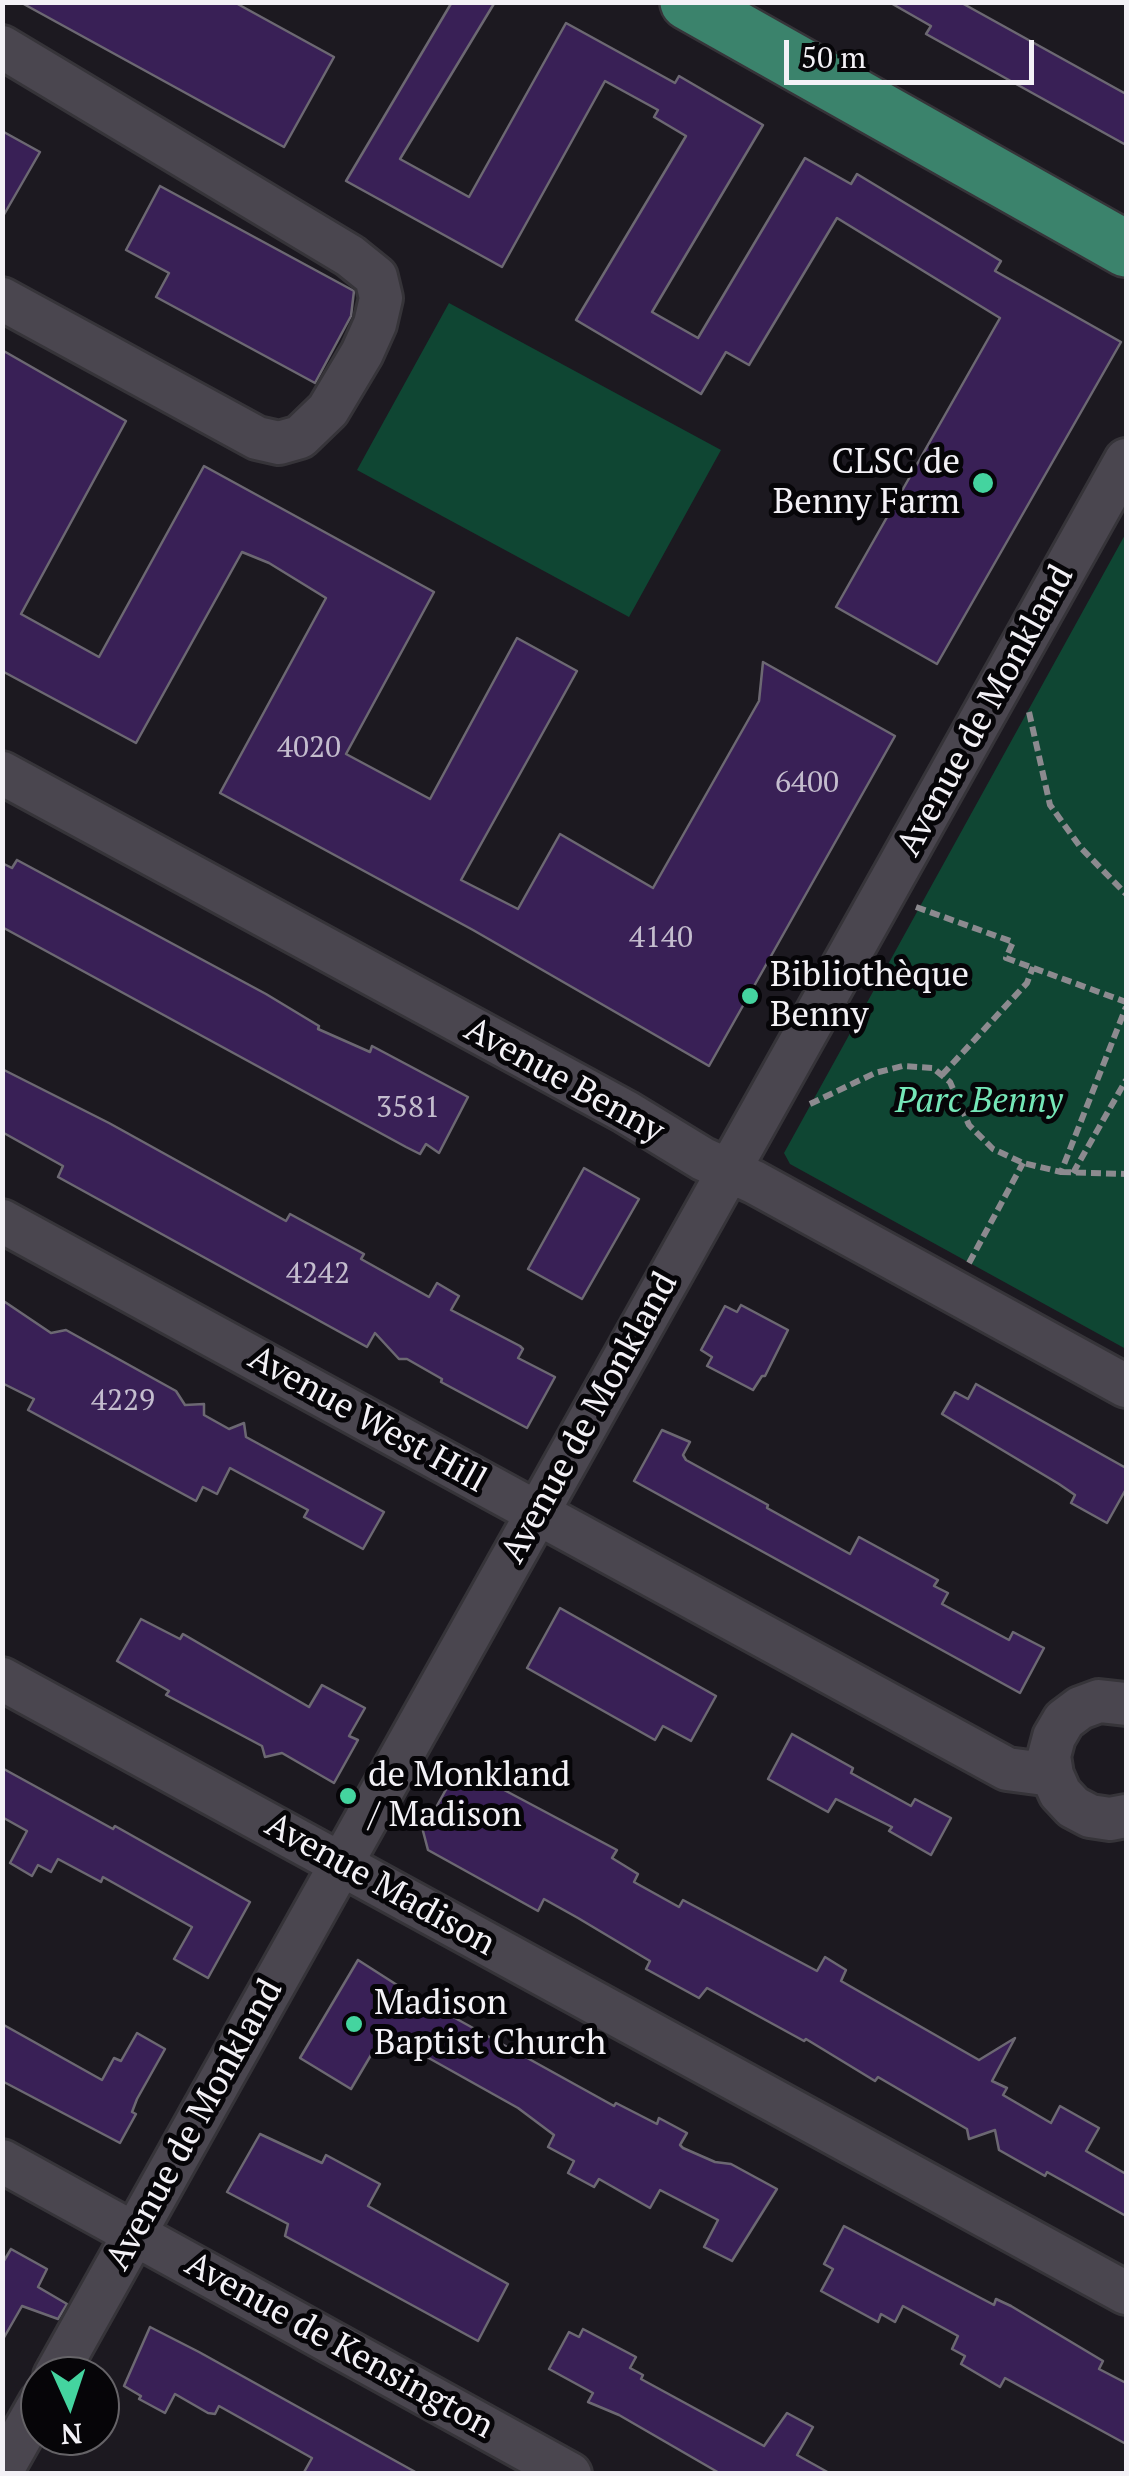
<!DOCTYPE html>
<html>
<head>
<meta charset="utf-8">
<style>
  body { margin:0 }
  #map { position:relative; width:1129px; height:2476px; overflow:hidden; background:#1c1920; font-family:"PT Serif",serif }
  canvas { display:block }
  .frame { position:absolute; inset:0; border:5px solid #f3f1f6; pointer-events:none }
  .north { position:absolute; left:20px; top:2356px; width:100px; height:100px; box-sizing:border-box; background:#060508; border:2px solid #656367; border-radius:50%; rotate:177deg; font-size:28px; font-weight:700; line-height:40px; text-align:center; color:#f3f1f6 }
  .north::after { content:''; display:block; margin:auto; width:35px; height:45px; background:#44d49f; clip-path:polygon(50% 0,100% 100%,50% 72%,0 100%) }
  .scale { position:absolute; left:784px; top:40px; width:250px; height:45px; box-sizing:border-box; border:5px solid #f3f1f6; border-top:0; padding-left:12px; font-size:30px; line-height:35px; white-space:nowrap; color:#f3f1f6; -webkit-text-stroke:8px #060508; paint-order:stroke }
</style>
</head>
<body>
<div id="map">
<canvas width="1129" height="2476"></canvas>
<div class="frame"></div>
<div class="north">N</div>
<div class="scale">50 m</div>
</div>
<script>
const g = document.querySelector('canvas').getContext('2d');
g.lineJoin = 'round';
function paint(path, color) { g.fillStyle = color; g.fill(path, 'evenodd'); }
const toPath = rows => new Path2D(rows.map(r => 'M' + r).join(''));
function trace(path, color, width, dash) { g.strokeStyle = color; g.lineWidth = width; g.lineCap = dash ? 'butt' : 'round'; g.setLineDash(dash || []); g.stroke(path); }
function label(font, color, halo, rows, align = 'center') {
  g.font = font + ' "PT Serif",serif'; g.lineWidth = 10; g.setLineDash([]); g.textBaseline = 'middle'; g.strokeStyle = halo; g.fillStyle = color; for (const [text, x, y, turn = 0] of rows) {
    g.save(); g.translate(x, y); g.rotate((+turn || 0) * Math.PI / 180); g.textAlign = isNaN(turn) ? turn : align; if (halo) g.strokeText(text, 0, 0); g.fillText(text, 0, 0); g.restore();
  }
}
const green = toPath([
  [449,303,721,450,629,617,357,470],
  [1126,533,1126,1349,790,1164,784,1153]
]);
const building = toPath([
  [20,2,234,2,334,57,284,147,20,2],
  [452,2,495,2,400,159,469,197,566,23,675,83,679,76,763,125,652,312,698,338,805,158,851,184,857,174,1001,261,995,271,1121,342,937,664,836,607,1000,318,837,218,749,365,726,352,701,394,576,320,686,136,654,117,658,110,605,81,502,267,346,181,452,2],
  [889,2,960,2,1126,94,1126,145,926,34,931,26,889,2],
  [2,131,40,152,2,218,2,131],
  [160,186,354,291,351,316,315,383,156,297,169,273,126,250,160,186],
  [2,350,126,421,21,614,99,657,204,466,434,592,346,754,430,799,517,638,577,671,461,880,518,909,560,834,653,888,759,701,763,662,895,736,709,1066,473,930,220,793,326,598,269,563,242,552,136,743,2,671,2,350],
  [17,860,266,994,319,1026,318,1029,370,1052,372,1046,468,1097,439,1153,426,1144,420,1154,406,1147,2,927,2,863,12,868,17,860],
  [2,1069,109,1123,286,1221,290,1214,364,1254,361,1259,429,1297,437,1283,459,1296,451,1310,520,1346,523,1349,518,1358,555,1377,527,1428,441,1382,442,1379,407,1359,399,1359,375,1333,367,1347,58,1177,63,1166,2,1132,2,1069],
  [584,1168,639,1199,582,1299,528,1269,584,1168],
  [2,1300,51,1333,66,1330,176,1391,185,1405,204,1404,204,1415,229,1429,244,1423,246,1437,384,1512,363,1549,304,1517,308,1510,230,1468,217,1494,203,1487,196,1501,28,1410,34,1399,2,1383,2,1300],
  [741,1305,788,1330,765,1376,762,1376,753,1390,707,1366,712,1357,701,1350,725,1306,737,1312,741,1305],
  [976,1384,1126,1468,1126,1489,1107,1523,1071,1503,1075,1495,1059,1484,942,1414,955,1392,968,1399,976,1384],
  [662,1430,690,1442,683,1455,686,1460,768,1505,767,1508,850,1554,859,1537,938,1580,934,1586,948,1593,942,1604,1009,1640,1013,1632,1044,1648,1020,1693,634,1481,662,1430],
  [560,1608,716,1696,691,1741,663,1726,655,1740,527,1668,560,1608],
  [141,1619,180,1639,183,1634,309,1707,322,1685,365,1708,349,1736,358,1740,334,1783,282,1753,265,1757,262,1746,166,1695,169,1691,117,1661,141,1619],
  [792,1734,853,1768,851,1773,911,1806,915,1799,951,1818,931,1855,889,1831,892,1827,836,1799,828,1812,768,1779,792,1734],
  [459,1766,617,1850,612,1858,638,1874,634,1882,679,1907,683,1900,817,1971,825,1957,846,1970,841,1981,979,2060,1015,2038,992,2081,1007,2088,1003,2095,1051,2123,1060,2106,1099,2128,1086,2151,1126,2174,1126,2216,1047,2172,1045,2176,999,2150,995,2130,969,2139,967,2129,878,2077,875,2081,806,2039,804,2041,707,1988,699,1998,646,1969,650,1961,578,1918,544,1899,538,1911,428,1850,423,1831,459,1766],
  [2,1768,113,1829,115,1826,250,1902,208,1978,174,1959,192,1927,103,1877,101,1882,58,1859,51,1872,38,1865,32,1876,10,1863,27,1831,2,1817,2,1768],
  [358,1960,408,1992,614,2106,616,2103,657,2124,659,2118,687,2133,680,2145,683,2148,715,2162,731,2164,777,2189,732,2261,704,2247,718,2220,660,2190,650,2208,599,2179,594,2187,568,2173,574,2161,548,2147,554,2135,518,2108,384,2033,351,2089,300,2058,358,1960],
  [2,2024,102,2080,114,2058,121,2061,137,2033,165,2049,137,2099,132,2112,136,2114,120,2143,2,2081,2,2024],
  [260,2134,322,2163,326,2155,380,2184,368,2206,508,2284,478,2341,285,2236,288,2224,227,2192,260,2134],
  [844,2226,994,2305,996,2299,1011,2306,1103,2361,1099,2369,1126,2383,1126,2444,1005,2378,1000,2387,961,2364,965,2356,952,2349,958,2336,903,2306,895,2322,881,2314,878,2322,821,2291,833,2269,824,2264,844,2226],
  [11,2249,47,2269,38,2287,67,2304,58,2319,22,2306,2,2341,2,2264,11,2249],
  [150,2327,199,2352,419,2474,303,2474,312,2458,219,2406,215,2414,208,2413,175,2394,165,2413,139,2399,141,2396,124,2386,150,2327],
  [583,2329,636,2357,630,2368,643,2375,641,2379,764,2446,787,2413,813,2427,797,2455,831,2474,721,2474,619,2415,588,2402,593,2393,549,2369,569,2332,579,2337,583,2329]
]);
const path = toPath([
  [1029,712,1050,805,1081,848,1126,894],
  [916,907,1013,942,1006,958,1126,1002],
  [942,1075,1027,983,1033,967],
  [810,1104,875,1073,903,1066,933,1068,950,1082,969,1125,993,1149,1023,1163,1061,1172,1126,1007],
  [1061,1172,1126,1174],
  [1073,1173,1126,1080],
  [969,1263,1023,1163]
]);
const minor = toPath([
  [2,47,350,256,376,277,381,298,375,324,362,353,328,410,300,437,279,443,257,438,2,299],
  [2,773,626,1112,703,1159,754,1182,1126,1386],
  [2,1221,1007,1769,1052,1775],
  [2,1679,1126,2293],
  [1126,1704,1099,1701,1080,1708,1064,1720,1054,1737,1049,1756,1052,1775,1060,1793,1073,1807,1090,1816,1110,1819,1126,1816],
  [2,2161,570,2474],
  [55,2376,1126,460],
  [2,2470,40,2403]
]);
const major = toPath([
  [688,2,1126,249]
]);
const markers = [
  [983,483,12,"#44d49f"],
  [750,996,10,"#44d49f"],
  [348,1796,10,"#44d49f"],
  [354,2024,10,"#44d49f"]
];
const numberNames = [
  ["4020",309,748],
  ["6400",807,783],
  ["4140",661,938],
  ["3581",408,1108],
  ["4242",318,1274],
  ["4229",123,1401]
];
const poiNames = [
  ["CLSC de",960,463,"right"],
  ["Benny Farm",960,503,"right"],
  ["Bibliothèque",770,976],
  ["Benny",770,1016],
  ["de Monkland",368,1776],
  ["/ Madison",368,1816],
  ["Madison",374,2004],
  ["Baptist Church",374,2044]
];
const streetNames = [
  ["Avenue de Monkland",986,711,-61],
  ["Avenue Benny",564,1081,29],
  ["Avenue de Monkland",590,1418,-61],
  ["Avenue West Hill",367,1420,29],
  ["Avenue Madison",380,1885,29],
  ["Avenue de Monkland",195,2125,-61],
  ["Avenue de Kensington",339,2346,29]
];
const parkNames = [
  ["Parc Benny",979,1102]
];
paint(green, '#0f4633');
paint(building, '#392056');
trace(building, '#6c6872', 2.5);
trace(minor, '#363439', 48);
trace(major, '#363439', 60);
trace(path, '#8c8a8f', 6, [10, 5]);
trace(minor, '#4a464f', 42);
trace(major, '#3b836c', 55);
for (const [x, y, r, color] of markers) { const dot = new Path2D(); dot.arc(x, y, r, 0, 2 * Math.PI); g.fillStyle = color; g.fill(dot); trace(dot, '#060508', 4); }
label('30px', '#c4bdce', null, numberNames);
label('35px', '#f3f1f6', '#060508', poiNames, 'left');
label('35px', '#f3f1f6', '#060508', streetNames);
label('italic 35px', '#75e7b8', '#060508', parkNames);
</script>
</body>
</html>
